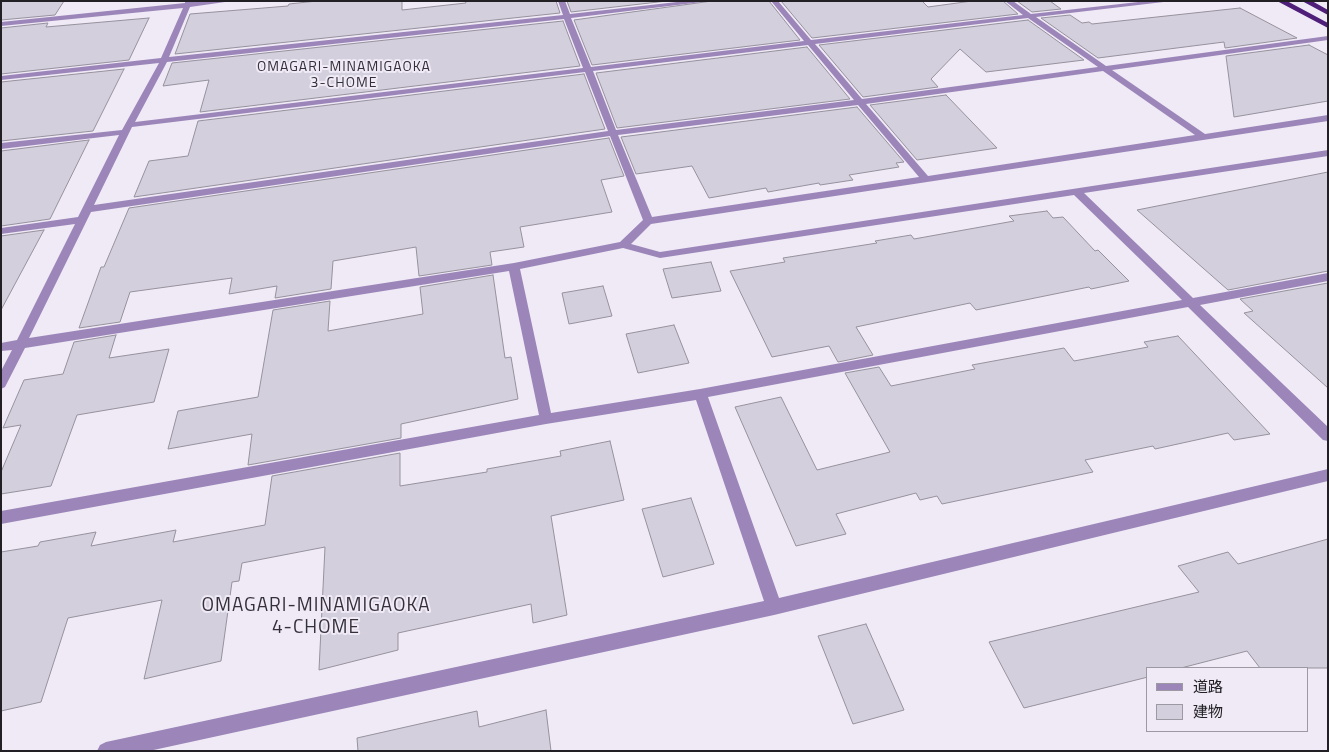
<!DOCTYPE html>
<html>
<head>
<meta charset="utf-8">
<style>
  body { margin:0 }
  #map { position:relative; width:1329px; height:752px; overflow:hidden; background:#efeaf6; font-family:"Titillium Web","Noto Sans JP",sans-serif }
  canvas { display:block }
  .frame { position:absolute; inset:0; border:2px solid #222024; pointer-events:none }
  .legend { position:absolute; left:1146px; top:667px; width:162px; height:65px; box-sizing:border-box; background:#efeaf6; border:1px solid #9d99a2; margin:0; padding:6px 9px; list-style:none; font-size:15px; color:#222024 }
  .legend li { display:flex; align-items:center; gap:10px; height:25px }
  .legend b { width:25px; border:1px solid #9d99a2 }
</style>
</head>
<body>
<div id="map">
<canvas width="1329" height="752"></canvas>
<div class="frame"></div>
<ul class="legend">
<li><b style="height:6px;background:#9c86b9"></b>道路</li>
<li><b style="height:14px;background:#d4cfdc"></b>建物</li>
</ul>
</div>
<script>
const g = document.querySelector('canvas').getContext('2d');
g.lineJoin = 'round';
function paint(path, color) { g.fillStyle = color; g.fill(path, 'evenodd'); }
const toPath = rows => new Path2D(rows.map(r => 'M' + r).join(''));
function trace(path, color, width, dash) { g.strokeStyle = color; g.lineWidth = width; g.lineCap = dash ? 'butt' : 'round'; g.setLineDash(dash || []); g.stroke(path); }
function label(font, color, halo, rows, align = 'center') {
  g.font = font + ' "Titillium Web",sans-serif'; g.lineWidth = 4; g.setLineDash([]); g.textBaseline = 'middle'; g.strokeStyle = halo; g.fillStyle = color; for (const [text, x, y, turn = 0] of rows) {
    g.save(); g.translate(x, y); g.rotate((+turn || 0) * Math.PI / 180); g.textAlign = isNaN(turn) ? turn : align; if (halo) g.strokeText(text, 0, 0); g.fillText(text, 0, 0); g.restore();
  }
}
const building = toPath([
  [1,1,64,1,55,15,1,20,1,1],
  [317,1,402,1,402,10,466,3,465,1,556,1,560,13,175,54,190,14,288,6,289,4,317,1],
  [567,1,667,1,571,12,567,1],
  [712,1,769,1,800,40,592,65,574,20,712,1],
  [781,1,922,1,928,7,972,1,1003,1,1018,14,812,38,781,1],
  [1017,1,1050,1,1061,9,1032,12,1017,1],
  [1240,8,1297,38,1225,48,1224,42,1098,58,1041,18,1070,15,1082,23,1089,22,1092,24,1240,8],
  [149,18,129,60,1,74,1,28,48,23,46,27,149,18],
  [1028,20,1084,60,986,72,960,49,931,79,938,87,863,97,819,45,1028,20],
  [563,21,580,66,200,112,209,80,163,86,172,63,563,21],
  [1309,45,1328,55,1328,101,1234,117,1226,56,1309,45],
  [807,47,850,99,617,128,596,73,807,47],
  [124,69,93,131,1,141,1,82,124,69],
  [584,74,605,129,134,197,149,161,188,156,198,121,584,74],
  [946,95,997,148,917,160,870,105,946,95],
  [857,107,904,162,896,163,899,167,849,175,853,180,820,185,819,183,768,192,766,188,709,198,692,166,636,174,621,137,857,107],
  [609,138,624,176,601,180,612,212,520,227,524,247,490,252,492,265,419,276,416,247,333,261,331,289,275,298,277,286,229,294,232,278,130,292,120,322,79,328,101,267,104,267,129,208,609,138],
  [89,140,50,219,1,226,1,151,89,140],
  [1328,172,1328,271,1228,290,1137,210,1328,172],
  [1047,211,1053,218,1063,217,1095,251,1098,250,1129,281,1091,289,1089,287,976,310,970,303,856,327,873,355,838,362,829,346,772,357,730,271,785,262,783,258,877,243,875,241,911,235,914,239,1014,221,1009,216,1047,211],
  [44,230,1,310,1,236,44,230],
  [711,262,721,291,672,298,663,269,711,262],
  [493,275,505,358,511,357,518,399,401,424,401,438,248,465,252,434,168,449,178,411,258,397,273,310,330,301,328,331,423,314,420,287,493,275],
  [1328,283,1328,388,1244,313,1253,311,1240,299,1328,283],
  [603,286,612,316,569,324,562,293,603,286],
  [674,325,689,363,638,373,626,334,674,325],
  [116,335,109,358,169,349,154,402,77,415,51,486,1,494,1,472,21,425,3,428,24,380,63,374,74,342,116,335],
  [1178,336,1270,434,1234,440,1228,433,1155,449,1153,446,1085,460,1093,472,942,504,937,496,920,500,916,493,836,514,846,534,796,546,735,407,781,397,817,470,890,452,845,373,879,367,891,386,975,369,972,365,1064,348,1074,361,1148,347,1144,342,1178,336],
  [610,441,624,500,551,516,567,615,533,623,531,604,398,633,398,650,319,670,325,547,242,563,239,581,232,582,221,661,144,679,162,600,68,618,41,702,1,711,1,552,38,546,40,542,96,532,91,546,176,530,173,542,265,525,272,476,400,453,400,486,487,472,487,469,561,456,560,451,610,441],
  [691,498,714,564,663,577,642,509,691,498],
  [1328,539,1328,668,1260,668,1247,651,1181,668,1148,668,1148,677,1024,708,989,642,1199,592,1178,566,1228,552,1238,564,1328,539],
  [866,624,904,710,853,724,818,636,866,624],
  [546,710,551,751,358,751,357,738,477,711,479,727,546,710]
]);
const minor = toPath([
  [185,1,232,1,190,7,169,57,563,15,558,1,565,1,570,14,686,1,710,1,571,18,591,67,804,41,771,1,778,1,811,40,1023,15,1005,1,1013,1,1031,14,1147,1,1172,1,1036,17,1106,66,1328,36,1328,40,1112,70,1205,134,1328,115,1328,121,651,224,631,244,660,252,1328,150,1328,156,1084,193,1193,298,1328,273,1328,281,1200,305,1328,427,1328,441,1323,440,1188,307,708,397,779,598,1328,469,1328,481,774,615,149,751,97,751,100,745,106,742,764,601,696,400,546,424,1,524,1,511,539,415,509,271,25,348,5,387,1,389,1,371,12,350,1,351,1,343,17,340,75,224,1,234,1,228,78,217,119,135,1,149,1,143,122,130,159,63,1,80,1,76,161,58,183,8,1,26,1,22,185,3,185,1],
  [1028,18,1098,67,862,99,815,44,1028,18],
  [564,19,583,68,135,122,167,62,564,19],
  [808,45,854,100,616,130,593,71,808,45],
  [1103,71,1195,135,928,176,866,104,1103,71],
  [585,72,608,131,94,205,132,127,585,72],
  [858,105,919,177,652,217,618,135,858,105],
  [610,136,643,220,620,242,514,263,29,338,91,212,610,136],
  [1074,195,1182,300,700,389,551,413,520,269,623,248,660,258,1074,195]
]);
const trunk = toPath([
  [1277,1,1287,1,1328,23,1328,28,1277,1],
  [1302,1,1312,1,1328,10,1328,15,1302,1]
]);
const farNeighbourhoodnames = [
  ["OMAGARI-MINAMIGAOKA",344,68],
  ["3-CHOME",344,84]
];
const nearNeighbourhoodnames = [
  ["OMAGARI-MINAMIGAOKA",316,606],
  ["4-CHOME",316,628]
];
paint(building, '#d4cfdc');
trace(building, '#96919d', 1);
paint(minor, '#9c86b9');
paint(trunk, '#4e1e78');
g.letterSpacing = '1px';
label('14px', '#34303a', '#efeaf6', farNeighbourhoodnames);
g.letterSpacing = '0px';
g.letterSpacing = '1px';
label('19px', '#34303a', '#efeaf6', nearNeighbourhoodnames);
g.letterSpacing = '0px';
</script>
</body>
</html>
